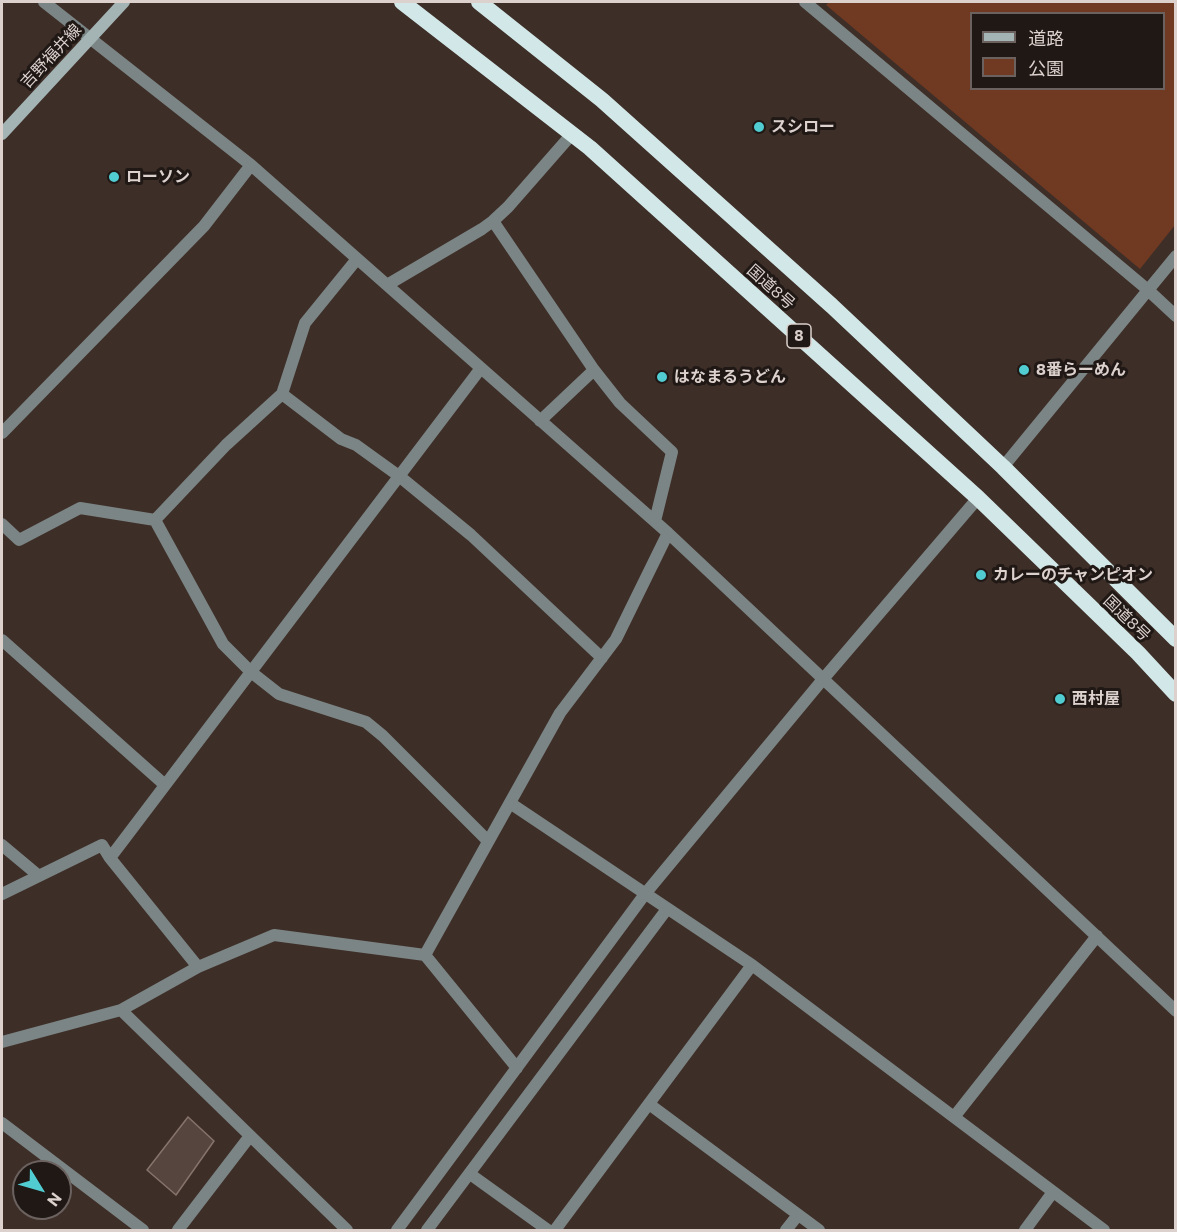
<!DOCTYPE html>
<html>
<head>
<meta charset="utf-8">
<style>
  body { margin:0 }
  #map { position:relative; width:1177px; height:1232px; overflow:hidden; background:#3e2e28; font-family:Commissioner,"Noto Sans JP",sans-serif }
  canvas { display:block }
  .frame { position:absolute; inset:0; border:3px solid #dcd1cd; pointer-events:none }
  .legend { position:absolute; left:970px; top:12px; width:195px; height:78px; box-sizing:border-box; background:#1f1815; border:2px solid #6b625f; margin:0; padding:8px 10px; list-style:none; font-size:18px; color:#dcd1cd }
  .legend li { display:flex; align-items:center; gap:12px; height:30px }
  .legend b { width:30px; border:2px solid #6b625f }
  .north { position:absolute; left:12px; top:1160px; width:60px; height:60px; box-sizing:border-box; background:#1f1815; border:2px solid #6b625f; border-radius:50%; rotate:127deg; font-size:16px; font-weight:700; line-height:24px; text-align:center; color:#dcd1cd }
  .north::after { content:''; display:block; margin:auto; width:21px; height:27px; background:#51ccd1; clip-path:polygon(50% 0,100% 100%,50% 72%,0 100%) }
</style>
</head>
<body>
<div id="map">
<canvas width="1177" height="1232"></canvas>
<div class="frame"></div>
<ul class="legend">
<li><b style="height:8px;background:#a4b3b4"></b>道路</li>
<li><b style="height:16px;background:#6f3922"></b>公園</li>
</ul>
<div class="north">N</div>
</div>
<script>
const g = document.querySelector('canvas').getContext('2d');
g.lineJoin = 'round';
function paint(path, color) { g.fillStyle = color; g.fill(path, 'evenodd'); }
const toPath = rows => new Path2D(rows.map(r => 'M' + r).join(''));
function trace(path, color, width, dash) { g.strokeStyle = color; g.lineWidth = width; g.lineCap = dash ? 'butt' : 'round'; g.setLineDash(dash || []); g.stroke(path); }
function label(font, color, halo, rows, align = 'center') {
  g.font = font + ' Commissioner,"Noto Sans JP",sans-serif'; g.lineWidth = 6; g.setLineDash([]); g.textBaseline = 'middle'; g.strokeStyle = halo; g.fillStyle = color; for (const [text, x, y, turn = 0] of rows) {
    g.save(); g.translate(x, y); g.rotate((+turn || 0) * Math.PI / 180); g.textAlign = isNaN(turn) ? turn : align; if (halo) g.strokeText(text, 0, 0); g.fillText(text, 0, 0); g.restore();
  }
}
const green = toPath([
  [829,2,1175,2,1175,225,1140,269,826,5],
  [972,14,1164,14,1164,88,972,88]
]);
const building = toPath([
  [188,1117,214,1141,176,1195,147,1170,188,1117]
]);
const pedestrian = toPath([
  [470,1174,548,1230],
  [427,1230,667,909]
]);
const minor = toPath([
  [44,2,251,165,668,533,1176,1011],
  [805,2,1148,290,1176,316],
  [493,221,594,370,620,403,672,452,655,521],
  [357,259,305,323,282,394,341,439,356,445,399,476,471,535,602,658],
  [387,285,482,229,493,221,508,207,572,134],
  [540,421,594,370],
  [2,433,204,226,251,165],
  [1003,467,1176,256],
  [155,520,226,445,282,394],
  [2,524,19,540,80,508,155,520,223,644,251,672,279,694,366,722,383,736,488,841],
  [2,640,165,785],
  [510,803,752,965,1104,1230],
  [2,845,39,876],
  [2,894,102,845,110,858],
  [425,955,517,1068],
  [198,967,110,858,481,368],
  [121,1010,347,1230],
  [2,1042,121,1010,198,967,274,935,425,955,560,713,616,639,668,533],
  [649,1104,819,1230],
  [954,1117,1097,936],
  [2,1123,143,1230],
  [178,1230,250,1136],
  [397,1230,645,894,824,678,978,498],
  [555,1230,752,965],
  [786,1230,798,1215],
  [1025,1230,1053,1192]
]);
const secondary = toPath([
  [2,134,124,2]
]);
const trunk = toPath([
  [402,2,590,148,978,498,1138,653,1176,694],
  [479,2,602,100,832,306,1003,467,1176,639]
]);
const markers = [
  [759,127,6,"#51ccd1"],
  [114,177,6,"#51ccd1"],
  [1024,370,6,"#51ccd1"],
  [662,377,6,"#51ccd1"],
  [981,575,6,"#51ccd1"],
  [1060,699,6,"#51ccd1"]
];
const shields = [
  [799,336,24]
];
const shieldNames = [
  ["8",799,336]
];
const streetNames = [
  ["吉野福井線",51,56,-47],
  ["国道8号",771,287,42],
  ["国道8号",1127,618,44]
];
const poiNames = [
  ["スシロー",771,127],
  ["ローソン",126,177],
  ["8番らーめん",1036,370],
  ["はなまるうどん",674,377],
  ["カレーのチャンピオン",993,575],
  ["西村屋",1072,699]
];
paint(green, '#6f3922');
paint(building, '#55453e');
trace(building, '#86746c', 1.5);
trace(pedestrian, '#7b8585', 12);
trace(minor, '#7b8585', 12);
trace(secondary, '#a4b3b4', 12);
trace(trunk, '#d2e8e8', 16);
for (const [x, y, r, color] of markers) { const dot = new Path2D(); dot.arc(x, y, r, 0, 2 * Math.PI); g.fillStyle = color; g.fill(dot); trace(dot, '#1f1815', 2); }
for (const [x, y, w] of shields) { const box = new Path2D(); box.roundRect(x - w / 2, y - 12, w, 24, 4.5); g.fillStyle = '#1f1815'; g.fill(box); trace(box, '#dcd1cd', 1.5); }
label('bold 15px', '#dcd1cd', null, shieldNames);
label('16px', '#dcd1cd', '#1f1815', streetNames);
label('bold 16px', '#dcd1cd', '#1f1815', poiNames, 'left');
</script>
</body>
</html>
